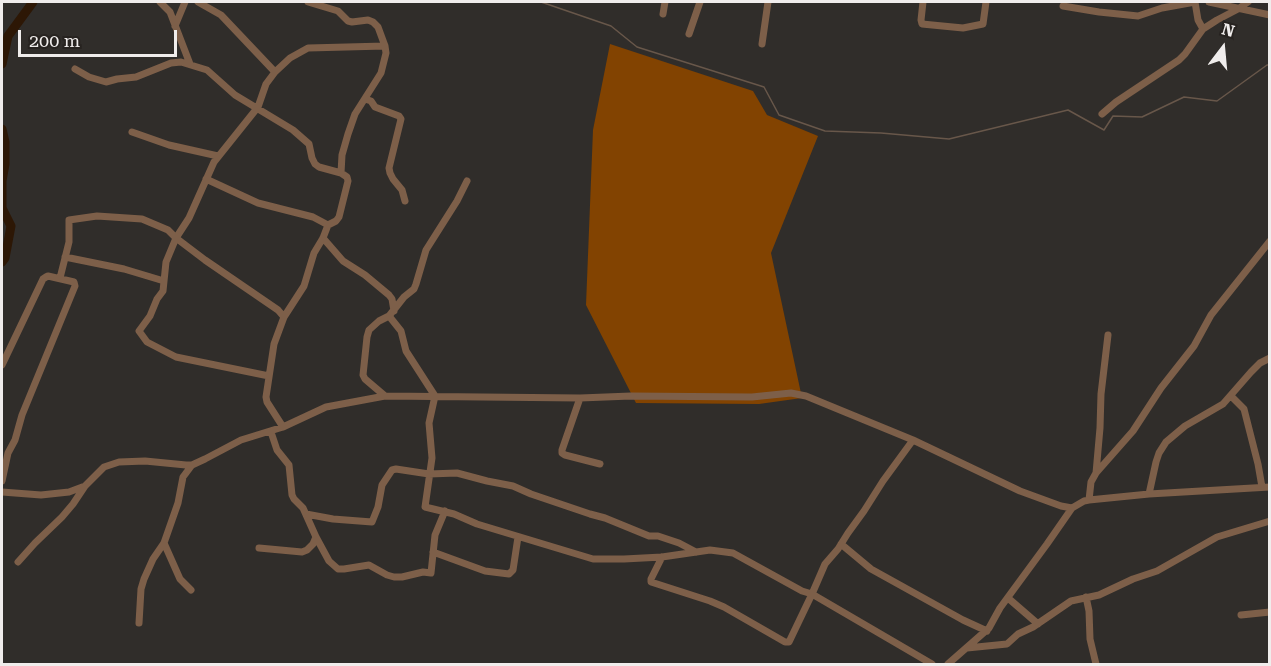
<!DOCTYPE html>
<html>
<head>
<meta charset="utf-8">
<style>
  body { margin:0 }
  #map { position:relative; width:1271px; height:666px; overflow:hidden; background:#302d2a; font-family:"Roboto Serif",serif }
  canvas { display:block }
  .frame { position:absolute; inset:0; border:3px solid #f0edec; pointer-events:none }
  .north { position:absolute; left:1193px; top:18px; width:60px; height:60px; -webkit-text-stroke:4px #272320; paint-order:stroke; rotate:16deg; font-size:16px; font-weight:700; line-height:24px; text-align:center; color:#f0edec }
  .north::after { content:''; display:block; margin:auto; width:21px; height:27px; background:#f0edec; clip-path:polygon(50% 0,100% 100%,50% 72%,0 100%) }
  .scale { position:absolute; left:18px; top:30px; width:159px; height:27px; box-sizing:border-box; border:3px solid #f0edec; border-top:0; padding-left:8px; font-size:18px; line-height:21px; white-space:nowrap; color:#f0edec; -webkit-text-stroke:4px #272320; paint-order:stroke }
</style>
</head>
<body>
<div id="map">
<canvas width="1271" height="666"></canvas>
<div class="frame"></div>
<div class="north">N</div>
<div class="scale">200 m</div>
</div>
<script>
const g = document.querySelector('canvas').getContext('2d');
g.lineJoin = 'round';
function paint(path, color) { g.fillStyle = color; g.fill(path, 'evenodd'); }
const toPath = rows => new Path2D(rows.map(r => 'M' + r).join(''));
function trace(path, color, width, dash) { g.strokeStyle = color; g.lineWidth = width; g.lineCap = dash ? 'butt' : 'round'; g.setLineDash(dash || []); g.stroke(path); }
const green = toPath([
  [610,44,753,91,767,115,818,136,771,253,802,398,759,404,636,403,586,305,593,130]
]);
const stream = toPath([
  [541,2,611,26,637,47,764,87,779,115,825,131,881,133,949,139,1068,110,1104,130,1113,116,1142,117,1184,97,1217,101,1267,65,1270,65]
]);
const river = toPath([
  [2,64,8,36,33,2],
  [2,129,5,142,5,164,2,181,2,208,11,226,5,258,2,262]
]);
const minor = toPath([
  [160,2,170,12,190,64],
  [198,2,221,15,275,72],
  [308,2,338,11,348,21,352,22,368,20,373,22,378,27,385,46,386,53,381,73,355,114,348,134,342,155,341,173],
  [923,2,921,20,922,24,963,28,983,24,986,2],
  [1195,2,1198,20,1203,29],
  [1209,2,1270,15],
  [1063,6,1099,12,1138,16,1162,8,1195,2],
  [663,14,665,2],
  [175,26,185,2],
  [689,34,700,2],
  [762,44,768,2],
  [75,69,89,77,106,82,117,79,136,77,171,63,181,62,207,70,235,95,293,130,309,144,312,158,315,164,319,167,341,173,347,177,348,181,339,217,336,221,328,225,323,238,314,253,304,286,284,317,274,344,266,397,267,402,283,427],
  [365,99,371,101,375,107,399,116,401,119,389,168,390,173,393,179,402,190,405,201],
  [1102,114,1116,102,1179,60,1185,54,1203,29,1217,20,1238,9,1248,2],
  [132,132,169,145,218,156],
  [206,179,258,203,313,217,328,225],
  [323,238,343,261,365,275,389,295,392,299,394,311],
  [65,257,124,269,164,281],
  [60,278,69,242,69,220,97,216,142,219,168,230,176,238,205,260,278,310,284,317],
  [389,316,401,331,406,351,435,396,429,423,432,458,425,507,454,514,477,524,593,559,624,559,662,557,710,550,733,553,802,591,812,594,932,664],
  [2,365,43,279,46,277,48,276,74,282,75,286,22,415,15,440,8,453,2,481],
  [269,376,176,357,147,342,139,331,150,316,157,299,163,291,166,262,176,238,189,218,214,162,258,107,266,84,275,72,290,58,308,48,385,46],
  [385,396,365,379,363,375,367,337,369,330,379,321,389,316,404,297,414,289,416,284,426,250,457,201,467,181],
  [1231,396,1244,409,1245,413,1258,464,1262,487],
  [580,398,562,450,562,453,565,455,600,464],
  [271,432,277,450,289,465,292,495,294,499,303,508,316,537,329,561,338,569,344,569,369,565,387,575,394,577,402,577,423,572,431,573,435,535,445,511],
  [1096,473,1100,428,1101,394,1108,335],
  [2,492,41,495,69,492,85,486,104,467,119,462,145,461,186,465,192,465,205,459,241,440,283,427,326,407,385,396,580,398,631,396,752,397,791,393,806,396,913,440,1020,491,1061,506,1072,508,1084,501,1089,500,1149,494,1270,487],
  [1149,494,1156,462,1159,453,1166,442,1185,426,1223,404,1251,372,1260,363,1270,358],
  [1089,500,1091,482,1096,473,1133,431,1161,388,1194,346,1211,315,1270,241],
  [306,514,333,519,372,522,378,507,382,485,392,470,396,469,429,474,457,473,487,481,513,486,531,494,590,514,605,518,649,536,658,536,679,543,696,552],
  [164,543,180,579,191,590],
  [841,544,871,569,963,620,987,631],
  [259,548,302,552,307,550,313,544,316,537],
  [433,552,485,571,509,574,513,570,518,537],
  [662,557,651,579,651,582,710,601,724,607,785,642,789,642,812,594,825,564,838,549,848,533,864,511,883,481,913,440],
  [18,562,35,543,62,517,73,504,85,486],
  [1086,597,1089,611,1090,639,1096,664],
  [1008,598,1038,624],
  [1241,615,1270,612],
  [139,623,141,589,144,579,153,559,164,543,178,503,183,477,192,465],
  [967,648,1007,644,1018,634,1033,627,1071,601,1099,595,1133,579,1157,571,1217,537,1270,521],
  [948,664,989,628,1000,608,1047,544,1072,508]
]);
paint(green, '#824301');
trace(stream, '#68574a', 1.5);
trace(river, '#2d1705', 9);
trace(minor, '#7d5f49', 7);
</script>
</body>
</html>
